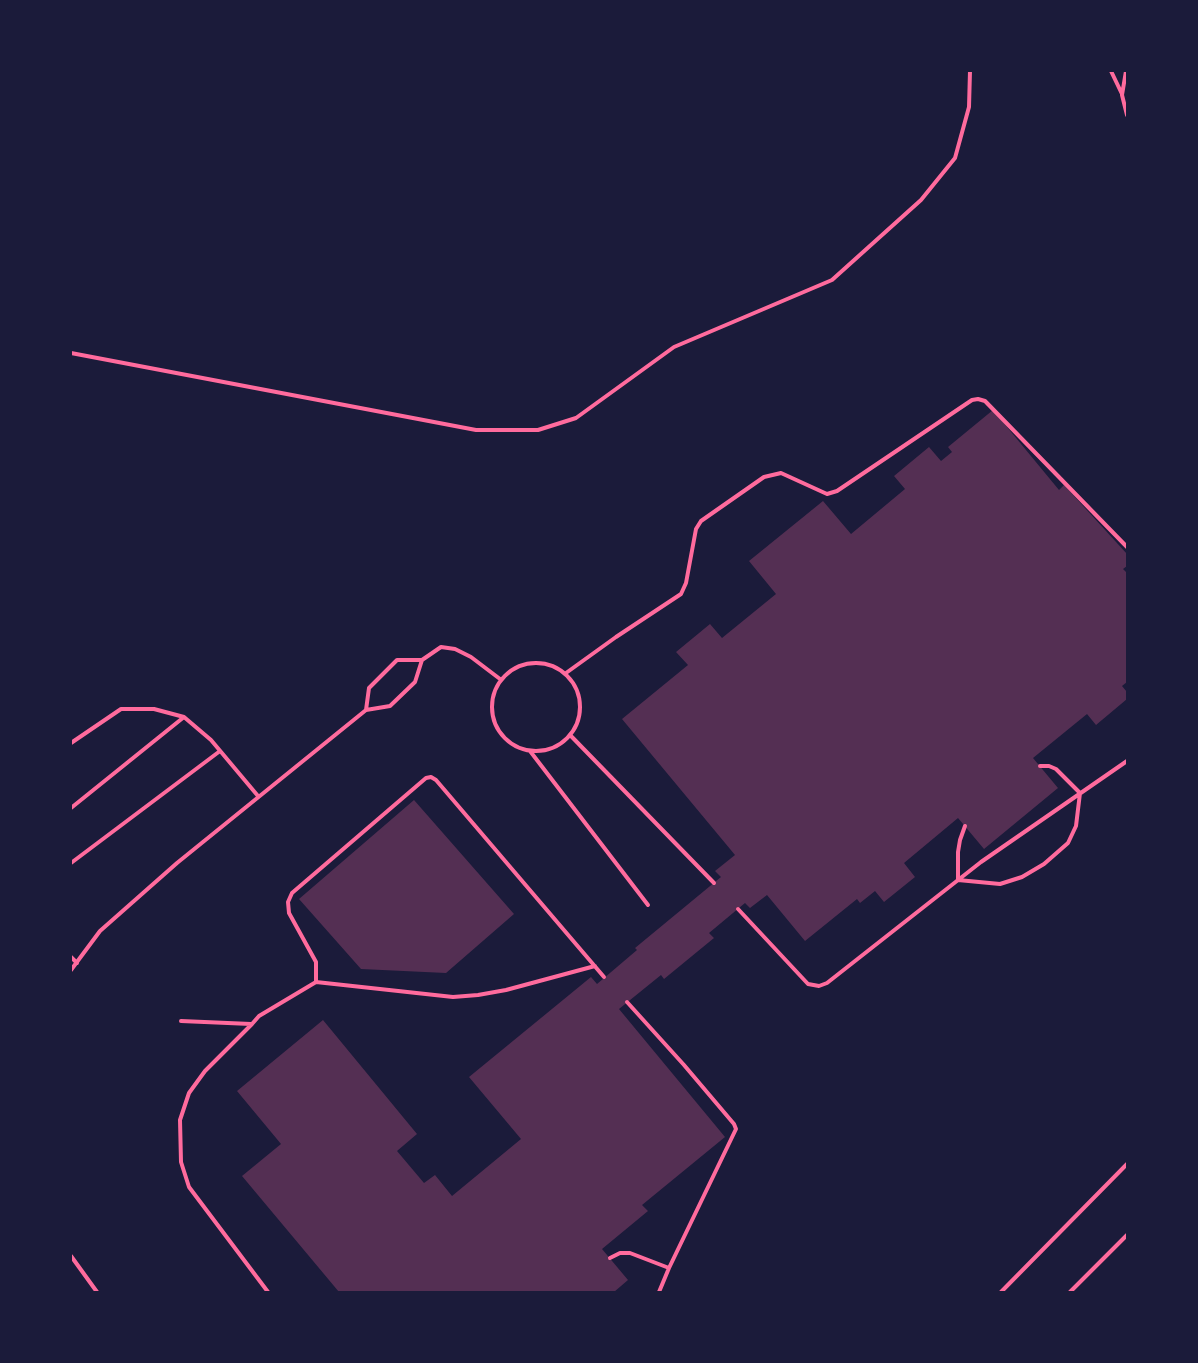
<!DOCTYPE html>
<html>
<head>
<meta charset="utf-8">
<style>
  body { margin:0 }
  #map { position:relative; width:1198px; height:1363px; overflow:hidden; background:#1b1b3a; font-family:Georgia,serif }
  canvas { display:block }
  .frame { position:absolute; inset:0; border:72px solid #1b1b3a; pointer-events:none }
</style>
</head>
<body>
<div id="map">
<canvas width="1198" height="1363"></canvas>
<div class="frame"></div>
</div>
<script>
const g = document.querySelector('canvas').getContext('2d');
g.lineJoin = 'round';
function paint(path, color) { g.fillStyle = color; g.fill(path, 'evenodd'); }
const toPath = rows => new Path2D(rows.map(r => 'M' + r).join(''));
function trace(path, color, width, dash) { g.strokeStyle = color; g.lineWidth = width; g.lineCap = dash ? 'butt' : 'round'; g.setLineDash(dash || []); g.stroke(path); }
const building = toPath([
  [993,410,1059,490,1064,485,1127,554,1127,566,1123,569,1127,573,1127,682,1122,686,1127,692,1127,699,1096,725,1087,714,1033,758,1058,788,984,849,958,818,904,863,915,877,884,902,875,891,860,903,857,899,805,941,767,895,750,908,745,903,709,933,714,938,664,979,661,975,619,1009,725,1137,642,1205,648,1211,602,1249,628,1280,614,1292,339,1292,242,1176,281,1144,237,1091,323,1020,417,1134,397,1151,424,1183,435,1175,452,1196,521,1139,469,1077,591,977,597,984,637,950,635,948,721,877,715,871,735,855,622,719,688,665,676,652,710,624,722,638,776,594,749,561,823,501,851,534,905,489,894,476,929,447,941,461,952,452,948,447],
  [414,800,514,914,446,973,361,969,299,899]
]);
const service = toPath([
  [1111,71,1122,94],
  [1126,71,1122,95,1127,115],
  [71,353,476,430,538,430,576,418,674,347,832,280,921,200,955,158,969,107,970,71],
  '492 707a44 44 0 1 1 88 0a44 44 0 1 1-88 0Z',
  [566,673,616,637,681,594,686,583,696,529,701,521,764,477,781,473,827,494,837,491,972,400,978,399,985,401,1127,547],
  [366,710,369,688,397,660,422,660,441,647,455,649,471,657,500,679],
  [571,736,714,883],
  [71,743,121,709,154,709,184,717,211,740,258,796],
  [530,751,648,905],
  [71,808,184,717],
  [965,826,960,840,958,852,958,880,1000,884,1022,877,1044,864,1068,843,1076,826,1080,793,1056,769,1049,766,1040,766],
  [71,863,220,751],
  [738,909,808,984,819,986,827,983,981,862,1127,761],
  [71,957,77,963],
  [71,970,100,931,177,863,366,710,390,706,415,682,422,660],
  [316,982,453,997,478,995,506,990,595,966],
  [627,1002,684,1065,734,1124,736,1129,669,1268,659,1292],
  [181,1021,251,1024],
  [71,1256,97,1292],
  [610,1258,620,1253,630,1253,669,1268],
  [268,1292,189,1187,181,1162,180,1120,189,1093,205,1071,252,1024,259,1016,316,982,316,962,289,913,288,902,292,893,426,778,431,777,436,780,604,977],
  [1001,1292,1127,1164],
  [1070,1292,1127,1235]
]);
paint(building, '#542f53');
trace(service, '#ff6b9d', 4);
</script>
</body>
</html>
